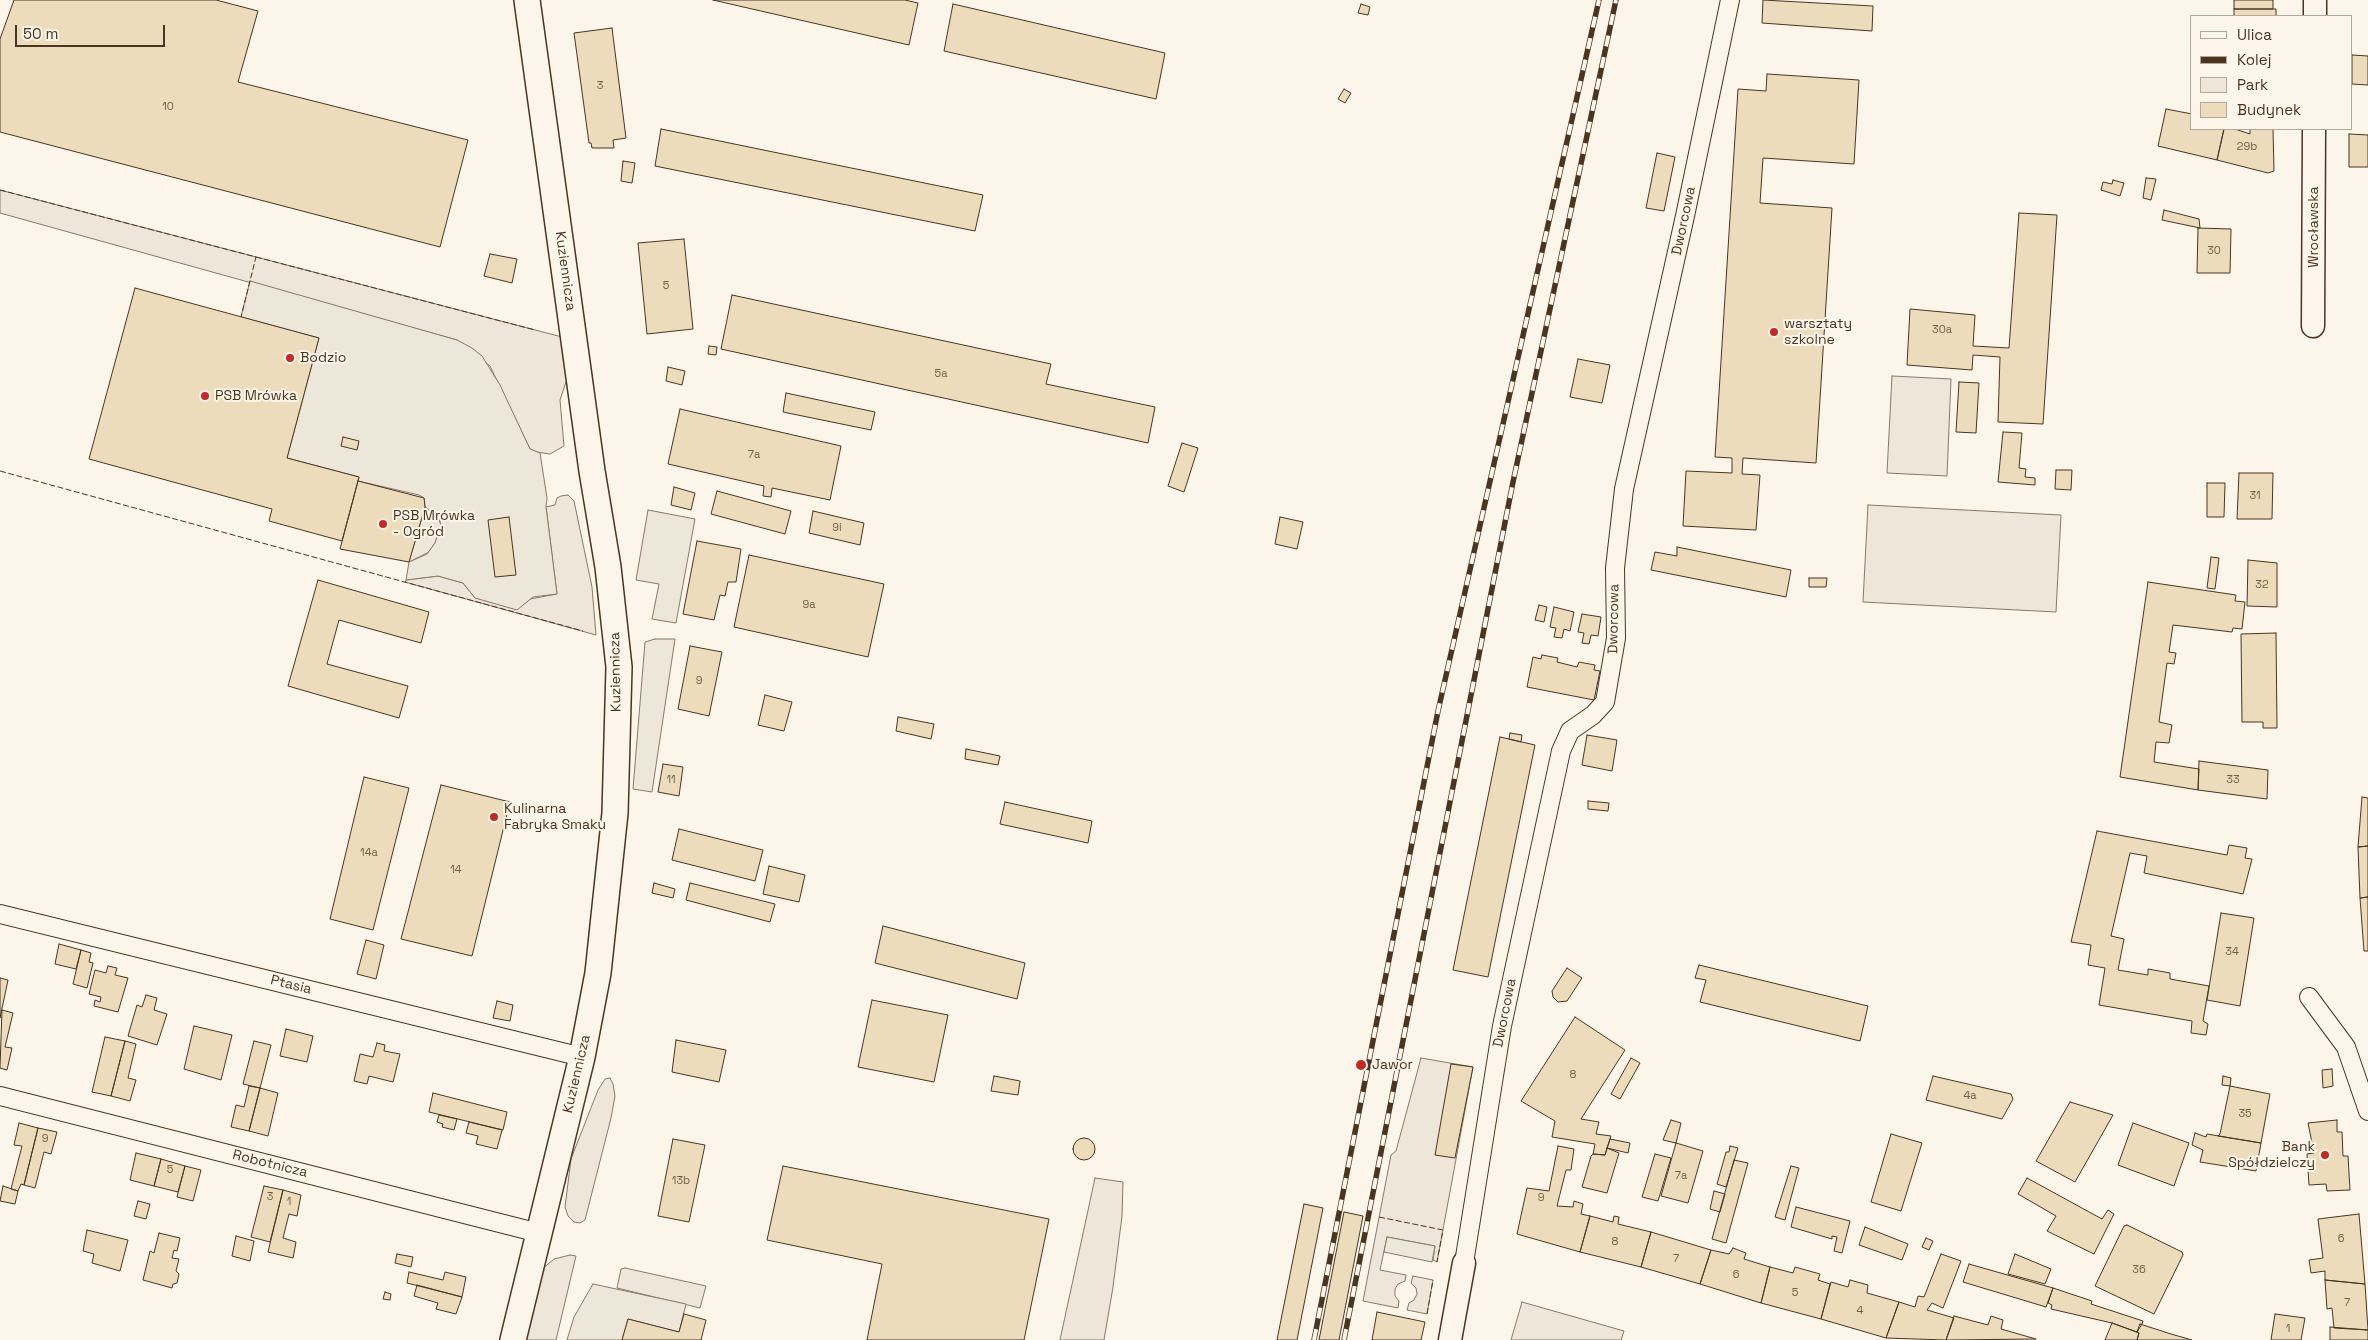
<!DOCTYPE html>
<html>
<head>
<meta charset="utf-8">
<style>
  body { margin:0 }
  #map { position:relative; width:2368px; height:1340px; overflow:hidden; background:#fbf6e9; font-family:"Space Grotesk",sans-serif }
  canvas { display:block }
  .legend { position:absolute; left:2190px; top:15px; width:162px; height:115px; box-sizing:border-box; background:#fbf6e9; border:1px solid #b4a999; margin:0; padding:6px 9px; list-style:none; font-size:15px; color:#4a3520 }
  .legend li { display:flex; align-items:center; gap:10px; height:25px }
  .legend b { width:25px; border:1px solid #b4a999 }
  .scale { position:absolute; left:15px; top:25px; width:150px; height:22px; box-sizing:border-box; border:2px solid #4a3520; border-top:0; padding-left:6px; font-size:15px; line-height:18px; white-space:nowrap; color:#4a3520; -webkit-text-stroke:4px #fbf6e9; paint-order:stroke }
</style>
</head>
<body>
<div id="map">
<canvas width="2368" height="1340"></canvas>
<ul class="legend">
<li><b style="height:6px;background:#fbf6e9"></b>Ulica</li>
<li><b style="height:6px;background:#4a3520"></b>Kolej</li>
<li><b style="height:14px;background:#ede6d9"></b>Park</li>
<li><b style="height:14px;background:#ecdcbc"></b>Budynek</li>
</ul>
<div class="scale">50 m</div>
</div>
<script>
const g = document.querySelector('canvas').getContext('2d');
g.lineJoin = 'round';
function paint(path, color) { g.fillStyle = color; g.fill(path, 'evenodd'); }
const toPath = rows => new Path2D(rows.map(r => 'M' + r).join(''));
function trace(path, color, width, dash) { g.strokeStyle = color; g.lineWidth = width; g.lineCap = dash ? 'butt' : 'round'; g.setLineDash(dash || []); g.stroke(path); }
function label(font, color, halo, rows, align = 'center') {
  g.font = font + ' "Space Grotesk",sans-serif'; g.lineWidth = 4; g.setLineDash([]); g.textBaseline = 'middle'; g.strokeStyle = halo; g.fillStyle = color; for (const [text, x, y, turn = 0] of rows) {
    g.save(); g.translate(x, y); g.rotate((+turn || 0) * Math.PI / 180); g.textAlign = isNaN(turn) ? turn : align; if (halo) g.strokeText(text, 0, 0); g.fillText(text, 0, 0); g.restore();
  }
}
const green = toPath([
  [0,190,562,337,567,379,560,400,564,446,550,454,536,452,530,449,490,366,457,340,0,213,0,190],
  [1892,376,1951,379,1947,476,1887,473,1892,376],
  [568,495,574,501,592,587,596,635,405,582,406,580,438,576,463,583,475,598,530,599,557,594,546,507,555,505,557,498,561,496,568,495],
  [1868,505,2061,515,2056,612,1863,602,1868,505],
  [425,507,436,512,441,525,435,543,429,552,409,562,425,507],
  [1421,1058,1473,1067,1437,1262,1433,1260,1435,1246,1387,1237,1380,1270,1406,1275,1405,1281,1398,1284,1395,1289,1395,1296,1399,1301,1398,1308,1363,1301,1391,1155,1396,1151,1421,1058],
  [610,1078,613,1084,615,1096,611,1118,585,1220,580,1223,574,1222,568,1216,565,1207,571,1159,598,1090,605,1079,610,1078],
  [1095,1178,1123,1182,1122,1216,1113,1287,1104,1340,1060,1340,1095,1178],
  [570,1255,576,1256,556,1340,523,1340,542,1269,554,1259,570,1255],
  [625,1268,706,1286,700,1308,617,1288,621,1269,625,1268],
  [1413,1276,1433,1280,1427,1314,1407,1310,1409,1303,1414,1300,1417,1294,1416,1288,1411,1283,1413,1276],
  [1522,1302,1624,1331,1621,1340,1511,1340,1522,1302]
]);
const parking = toPath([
  [250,281,457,340,472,348,482,356,500,385,530,449,540,453,547,498,546,507,557,594,533,597,517,610,475,598,463,583,438,576,406,580,409,562,427,554,435,543,441,525,438,515,425,507,424,498,419,495,358,481,359,477,287,458,319,338,241,317,250,281],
  [648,510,695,519,676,623,652,619,659,584,636,580,648,510],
  [655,639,675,639,652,792,633,789,645,642,655,639],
  [1387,1237,1435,1246,1432,1262,1384,1252,1387,1237],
  [593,1284,686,1304,679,1332,628,1319,622,1340,567,1340,574,1317,593,1284]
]);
const building = toPath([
  [14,0,216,0,258,11,238,82,468,140,440,247,0,132,0,39,14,0],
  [713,0,905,0,918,3,909,45,713,0],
  [1763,0,1873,6,1872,31,1762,23,1763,0],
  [2234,0,2273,0,2273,9,2234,9,2234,0],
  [953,4,1165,53,1156,99,944,51,953,4],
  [1361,4,1370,7,1368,15,1358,13,1361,4],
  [2234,9,2276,9,2276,16,2234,16,2234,9],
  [612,28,626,138,613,140,614,148,592,148,591,143,589,143,574,33,612,28],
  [2352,55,2368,56,2368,85,2352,84,2352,55],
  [1767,74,1859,80,1854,164,1763,158,1760,203,1832,208,1816,463,1743,458,1742,474,1760,475,1756,530,1683,526,1686,471,1732,473,1732,458,1715,457,1738,89,1766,91,1767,74],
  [1344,89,1351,93,1345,103,1338,99,1344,89],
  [2166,109,2192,114,2192,129,2224,129,2217,160,2158,146,2166,109],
  [661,129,983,195,975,231,655,166,661,129],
  [2224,129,2235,129,2250,134,2250,129,2273,129,2274,171,2268,173,2217,160,2224,129],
  [2349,134,2368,135,2368,167,2349,167,2349,134],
  [1657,153,1675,157,1664,211,1646,208,1657,153],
  [623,161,635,163,632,183,621,181,623,161],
  [2146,178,2156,179,2151,200,2143,198,2146,178],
  [2113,180,2124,183,2120,196,2101,190,2103,182,2112,184,2113,180],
  [2164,210,2199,219,2200,228,2162,220,2164,210],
  [2019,213,2057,215,2043,424,1998,422,2000,357,1973,355,1972,370,1907,365,1910,309,1975,315,1973,346,2009,348,2019,213],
  [2198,228,2231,229,2230,273,2197,273,2198,228],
  [684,239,693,329,647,334,638,243,684,239],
  [490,254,517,259,512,283,484,276,490,254],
  [135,288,319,338,287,458,359,477,342,541,269,521,272,509,89,459,135,288],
  [732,295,1051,364,1046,384,1155,407,1148,443,721,349,732,295],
  [709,346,717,347,716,355,708,354,709,346],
  [1578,359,1610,365,1602,403,1570,397,1578,359],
  [668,367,685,371,682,385,666,381,668,367],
  [1959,382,1979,383,1976,433,1956,432,1959,382],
  [786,393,875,412,871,430,783,412,786,393],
  [680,409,841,446,830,500,772,488,771,497,763,496,764,486,668,464,680,409],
  [2003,432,2022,433,2019,468,2026,469,2025,477,2035,478,2035,485,1998,482,2003,432],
  [343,437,359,441,357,450,341,446,343,437],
  [1182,443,1198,448,1184,492,1168,486,1182,443],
  [2056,470,2072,470,2071,490,2055,489,2056,470],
  [2239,473,2273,473,2272,519,2237,519,2239,473],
  [358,481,424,498,425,507,409,562,340,549,358,481],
  [2207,483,2225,483,2224,517,2207,517,2207,483],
  [674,487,695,493,691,510,671,505,674,487],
  [717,491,791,511,785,534,711,514,717,491],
  [813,511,864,523,860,545,809,533,813,511],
  [509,517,516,575,495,577,488,520,509,517],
  [1280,517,1303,522,1297,549,1275,544,1280,517],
  [697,541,741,549,736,582,728,582,725,596,720,595,714,620,683,614,697,541],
  [1677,547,1791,570,1786,597,1651,570,1655,552,1677,556,1677,547],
  [749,555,884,584,868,657,734,627,749,555],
  [2211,557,2219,558,2215,589,2207,588,2211,557],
  [2248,560,2277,563,2277,607,2247,606,2248,560],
  [1809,578,1827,578,1826,587,1809,587,1809,578],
  [318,580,429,612,421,643,339,620,327,664,408,686,399,718,288,686,318,580],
  [2148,582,2236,595,2235,601,2245,602,2242,629,2233,628,2232,632,2173,625,2169,652,2176,653,2174,664,2167,663,2159,722,2172,725,2169,743,2156,742,2154,762,2199,769,2198,790,2120,777,2148,582],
  [1539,605,1547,607,1544,622,1535,620,1539,605],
  [1554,607,1574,612,1570,631,1564,629,1562,638,1554,637,1556,628,1550,627,1554,607],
  [1582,614,1601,617,1598,636,1591,635,1589,644,1582,643,1584,633,1578,632,1582,614],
  [2276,633,2277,728,2263,728,2263,722,2242,722,2241,634,2276,633],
  [690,646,722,652,709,716,678,709,690,646],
  [1542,655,1558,658,1557,662,1577,667,1579,662,1595,665,1594,670,1600,671,1594,700,1527,687,1533,657,1541,659,1542,655],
  [765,695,792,702,784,731,758,725,765,695],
  [898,717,934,724,931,739,896,731,898,717],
  [1510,733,1522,735,1521,742,1509,739,1510,733],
  [1587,735,1617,740,1612,771,1582,765,1587,735],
  [1500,737,1535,745,1488,977,1453,970,1500,737],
  [966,749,1000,756,998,765,965,759,966,749],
  [2199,761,2268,770,2267,799,2198,790,2199,761],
  [663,764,683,767,679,796,658,792,663,764],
  [364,777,409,788,373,930,330,919,364,777],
  [441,785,510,802,472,956,401,939,441,785],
  [2362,797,2368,798,2368,846,2358,847,2362,797],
  [1588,801,1609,803,1608,811,1588,809,1588,801],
  [1005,802,1092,821,1088,843,1000,824,1005,802],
  [679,829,763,850,755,881,672,860,679,829],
  [2097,831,2227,855,2229,845,2247,848,2245,858,2252,859,2243,894,2144,873,2147,856,2130,853,2111,936,2124,939,2118,970,2148,975,2148,969,2170,973,2170,979,2209,986,2203,1021,2208,1024,2206,1035,2191,1033,2192,1021,2099,1005,2105,968,2088,965,2091,945,2071,942,2097,831],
  [2368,846,2368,897,2360,898,2358,847,2368,846],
  [769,866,805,875,799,902,763,894,769,866],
  [654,883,675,889,673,898,652,893,654,883],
  [690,883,775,904,770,922,686,900,690,883],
  [2368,897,2368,951,2364,951,2360,898,2368,897],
  [2221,913,2254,918,2240,1006,2207,1000,2221,913],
  [883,926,1025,963,1017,999,875,963,883,926],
  [366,940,384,945,376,979,357,974,366,940],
  [59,944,81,950,76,969,55,964,59,944],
  [81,950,91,953,89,962,93,963,87,988,73,984,81,950],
  [1699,965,1868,1006,1860,1041,1700,1002,1706,980,1695,978,1699,965],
  [108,966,117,968,115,975,128,978,118,1012,94,1006,95,1000,100,1002,101,997,89,994,95,970,106,973,108,966],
  [1567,968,1582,978,1567,1001,1558,1002,1553,997,1552,991,1567,968],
  [0,978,8,980,0,1018,0,978],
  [146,995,157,998,154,1010,167,1014,157,1045,128,1036,137,1005,142,1007,146,995],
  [872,1000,948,1015,934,1082,858,1067,872,1000],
  [497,1001,513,1005,510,1021,493,1018,497,1001],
  [2,1010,13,1013,5,1047,12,1048,7,1070,0,1068,2,1010],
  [1575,1017,1625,1050,1581,1119,1599,1122,1596,1134,1611,1136,1605,1155,1593,1154,1595,1144,1552,1137,1555,1121,1521,1101,1575,1017],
  [194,1026,232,1035,221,1080,184,1069,194,1026],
  [286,1029,313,1036,307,1062,280,1056,286,1029],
  [105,1037,125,1041,111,1096,92,1092,105,1037],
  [676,1040,726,1050,719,1082,672,1072,676,1040],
  [125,1041,136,1044,128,1078,136,1080,130,1101,111,1096,125,1041],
  [254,1041,271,1045,260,1088,243,1084,254,1041],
  [377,1043,385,1045,384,1051,400,1054,393,1082,369,1076,367,1084,354,1081,360,1054,373,1057,377,1043],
  [1631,1058,1640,1063,1620,1099,1611,1094,1631,1058],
  [1451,1064,1473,1067,1455,1158,1435,1155,1451,1064],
  [2332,1069,2333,1086,2323,1088,2322,1070,2332,1069],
  [994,1076,1020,1081,1018,1095,991,1091,994,1076],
  [1933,1076,2011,1094,2013,1099,2002,1119,1926,1100,1933,1076],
  [2223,1076,2231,1078,2230,1086,2222,1085,2223,1076],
  [249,1086,260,1088,249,1131,231,1127,236,1105,244,1107,249,1086],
  [2230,1086,2270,1094,2261,1143,2218,1136,2220,1134,2230,1086],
  [260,1088,278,1093,268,1136,249,1131,260,1088],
  [433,1093,507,1112,503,1130,429,1112,433,1093],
  [2070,1102,2113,1115,2075,1182,2036,1161,2070,1102],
  [439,1115,457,1119,454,1130,442,1127,443,1124,437,1122,439,1115],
  [1671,1120,1681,1123,1676,1143,1663,1140,1671,1120],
  [2337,1120,2337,1132,2342,1132,2343,1156,2348,1156,2350,1190,2327,1191,2326,1184,2309,1185,2307,1154,2314,1153,2308,1123,2337,1120],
  [469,1122,502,1130,497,1149,476,1144,478,1136,466,1133,469,1122],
  [19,1123,38,1128,24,1185,21,1184,18,1191,11,1189,22,1146,14,1145,19,1123],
  [2133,1123,2189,1143,2174,1186,2118,1165,2133,1123],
  [38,1128,57,1132,51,1154,44,1152,35,1188,24,1185,38,1128],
  [2195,1133,2206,1137,2207,1134,2261,1143,2256,1171,2200,1162,2203,1150,2192,1145,2195,1133],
  [1891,1134,1922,1143,1901,1211,1871,1202,1891,1134],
  '1073 1149a11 11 0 1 1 22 0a11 11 0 1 1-22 0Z',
  [673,1139,705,1145,689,1222,658,1216,673,1139],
  [1610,1139,1630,1143,1628,1153,1607,1148,1610,1139],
  [1676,1143,1703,1151,1688,1203,1661,1196,1676,1143],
  [1558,1146,1574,1149,1571,1170,1566,1170,1557,1206,1573,1207,1574,1201,1583,1204,1581,1214,1590,1216,1580,1252,1517,1234,1527,1188,1549,1191,1558,1146],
  [1730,1146,1738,1148,1726,1187,1717,1184,1726,1152,1729,1152,1730,1146],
  [1607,1148,1619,1153,1607,1193,1582,1187,1591,1156,1593,1154,1605,1155,1607,1148],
  [136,1153,161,1159,154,1186,130,1180,136,1153],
  [1655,1154,1671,1158,1658,1201,1642,1197,1655,1154],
  [161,1159,185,1166,178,1192,154,1186,161,1159],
  [1734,1160,1748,1163,1726,1243,1712,1239,1734,1160],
  [185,1166,201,1170,193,1201,177,1197,185,1166],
  [783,1166,1049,1219,1024,1340,867,1340,882,1264,767,1240,783,1166],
  [1791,1166,1799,1168,1785,1220,1775,1217,1791,1166],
  [2027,1178,2102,1219,2108,1210,2114,1214,2094,1254,2047,1231,2056,1216,2018,1194,2027,1178],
  [3,1186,18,1191,15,1204,0,1201,3,1186],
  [264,1186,283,1190,270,1242,251,1237,264,1186],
  [283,1190,301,1195,297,1216,289,1214,283,1238,296,1242,293,1258,268,1252,283,1190],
  [1714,1191,1725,1194,1720,1212,1710,1209,1714,1191],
  [138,1201,150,1204,146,1219,134,1216,138,1201],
  [1304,1204,1323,1208,1297,1340,1277,1340,1304,1204],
  [1796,1207,1850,1221,1842,1253,1834,1251,1837,1237,1832,1236,1832,1239,1791,1227,1796,1207],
  [1344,1212,1363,1216,1339,1340,1319,1340,1344,1212],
  [2359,1214,2365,1284,2325,1280,2325,1271,2311,1273,2309,1260,2323,1258,2318,1219,2359,1214],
  [1590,1216,1613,1222,1614,1216,1619,1217,1618,1224,1651,1232,1641,1267,1580,1252,1590,1216],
  [2127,1225,2182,1252,2183,1255,2154,1314,2095,1286,2124,1226,2127,1225],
  [1865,1227,1908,1244,1902,1260,1859,1245,1865,1227],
  [87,1230,128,1240,120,1271,92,1263,94,1254,83,1251,87,1230],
  [1651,1232,1711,1250,1700,1284,1641,1267,1651,1232],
  [159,1233,180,1238,177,1251,174,1250,172,1258,179,1259,176,1271,179,1274,177,1283,173,1284,172,1288,143,1280,150,1251,154,1253,159,1233],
  [236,1236,254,1241,250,1261,232,1256,236,1236],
  [1926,1238,1933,1241,1929,1250,1922,1247,1926,1238],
  [1733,1248,1746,1253,1744,1259,1770,1267,1761,1303,1700,1284,1711,1250,1729,1254,1733,1248],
  [397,1254,413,1257,411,1267,395,1263,397,1254],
  [1941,1254,1961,1261,1943,1308,1932,1303,1927,1310,1954,1318,1946,1340,1886,1338,1899,1302,1915,1307,1918,1296,1924,1297,1941,1254],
  [2015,1254,2051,1269,2045,1284,2008,1274,2015,1254],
  [1969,1264,2053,1288,2046,1307,1963,1282,1969,1264],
  [1770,1267,1793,1273,1795,1267,1820,1274,1818,1280,1830,1284,1821,1319,1761,1303,1770,1267],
  [409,1272,443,1280,445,1272,466,1277,462,1297,407,1283,409,1272],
  [1850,1280,1868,1285,1867,1293,1899,1302,1886,1338,1821,1319,1831,1282,1848,1287,1850,1280],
  [2325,1280,2365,1284,2368,1330,2334,1328,2332,1308,2327,1309,2325,1280],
  [417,1285,462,1297,456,1314,436,1309,438,1303,414,1296,417,1285],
  [2053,1288,2092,1301,2091,1304,2143,1321,2142,1324,2137,1332,2112,1323,2051,1309,2052,1305,2048,1303,2053,1288],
  [385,1292,391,1294,390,1300,383,1299,385,1292],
  [1377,1312,1425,1322,1421,1340,1372,1340,1377,1312],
  [684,1314,706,1320,701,1340,622,1340,628,1319,679,1332,684,1314],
  [2275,1314,2305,1318,2301,1340,2271,1340,2275,1314],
  [1954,1316,1988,1325,1991,1316,2003,1320,2001,1329,2036,1339,1946,1340,1954,1316],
  [2112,1323,2139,1333,2137,1340,2105,1340,2112,1323],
  [2140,1324,2171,1334,2192,1340,2137,1340,2139,1333,2137,1332,2140,1324],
  [2330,1327,2368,1330,2368,1340,2330,1340,2330,1327]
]);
const minor = toPath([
  [0,914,582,1057],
  [2309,997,2346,1047,2368,1111],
  [0,1096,539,1233],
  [1464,1263,1502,1026,1561,751,1570,731,1593,715,1605,702,1616,638,1615,568,1624,489,1685,216,1730,0]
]);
const tertiary = toPath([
  [2315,16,2315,0],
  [2313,326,2314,129],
  [1450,1340,1464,1263]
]);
const secondary = toPath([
  [513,1340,582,1057,598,973,615,813,619,667,608,567,592,471,527,0]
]);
const rail = toPath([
  [1314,1340,1438,711,1599,0],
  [1344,1340,1513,482,1616,0]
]);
const fence = toPath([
  [0,190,256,257,241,317],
  [256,257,535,330],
  [0,471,583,631],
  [1379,1217,1443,1230,1437,1262],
  [1427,1314,1433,1280]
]);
const markers = [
  [1774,332,5,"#c62828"],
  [290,358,5,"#c62828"],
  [205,396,5,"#c62828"],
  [383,524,5,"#c62828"],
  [494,817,5,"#c62828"],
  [1361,1065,6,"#c62828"],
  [2325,1155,5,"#c62828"]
];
const numberNames = [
  ["3",600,86],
  ["10",168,107],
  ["29b",2247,147],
  ["30",2214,251],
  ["5",666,286],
  ["30a",1942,330],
  ["5a",941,374],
  ["7a",754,455],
  ["31",2255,496],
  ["9i",837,528],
  ["32",2262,585],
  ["9a",809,605],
  ["9",699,681],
  ["11",671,780],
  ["33",2233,780],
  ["14a",369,853],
  ["14",456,870],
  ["34",2232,952],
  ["8",1573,1075],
  ["4a",1970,1096],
  ["35",2245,1114],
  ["9",45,1139],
  ["5",170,1170],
  ["7a",1681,1176],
  ["13b",681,1181],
  ["3",270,1197],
  ["9",1541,1198],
  ["1",289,1202],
  ["6",2341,1239],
  ["8",1615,1242],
  ["7",1676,1259],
  ["36",2139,1270],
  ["6",1736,1275],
  ["5",1795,1293],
  ["7",2347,1303],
  ["4",1860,1311],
  ["1",2288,1329]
];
const streetNames = [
  ["Dworcowa",1684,221,-78],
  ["Wrocławska",2314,227,-90],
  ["Kuziennicza",565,271,82],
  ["Dworcowa",1614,619,-89],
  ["Kuziennicza",616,672,-91],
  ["Ptasia",291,985,14],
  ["Dworcowa",1505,1013,-79],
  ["Kuziennicza",577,1074,-77],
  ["Robotnicza",270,1164,14]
];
const poiNames = [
  ["warsztaty",1784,324],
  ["szkolne",1784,340],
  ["Bodzio",300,358],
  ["PSB Mrówka",215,396],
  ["PSB Mrówka",393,516],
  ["- Ogród",393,532],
  ["Kulinarna",504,809],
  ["Fabryka Smaku",504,825],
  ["Jawor",1372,1065],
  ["Bank",2315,1147,"right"],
  ["Spółdzielczy",2315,1163,"right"]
];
paint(green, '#ede6d9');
trace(green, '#887966', 1);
paint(parking, '#ede7d9');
trace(parking, '#887966', 1);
paint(building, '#ecdcbc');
trace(building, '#4a3520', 1);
trace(minor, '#4a3520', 20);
trace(tertiary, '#4a3520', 25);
trace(secondary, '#4a3520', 28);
trace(minor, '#fbf6e9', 18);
trace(tertiary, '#fbf6e9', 22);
trace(secondary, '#fbf6e9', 25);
trace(rail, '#4a3520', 5.5);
trace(rail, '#fbf6e9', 4, [11]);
trace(fence, '#4a3520', 1, [6, 2.5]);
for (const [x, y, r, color] of markers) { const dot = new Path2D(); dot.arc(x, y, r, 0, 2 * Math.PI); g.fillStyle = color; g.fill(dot); trace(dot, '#fbf6e9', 2); }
label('11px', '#725f47', null, numberNames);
label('14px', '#4a3520', '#fbf6e9', streetNames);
label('14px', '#4a3520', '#fbf6e9', poiNames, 'left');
</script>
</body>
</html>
